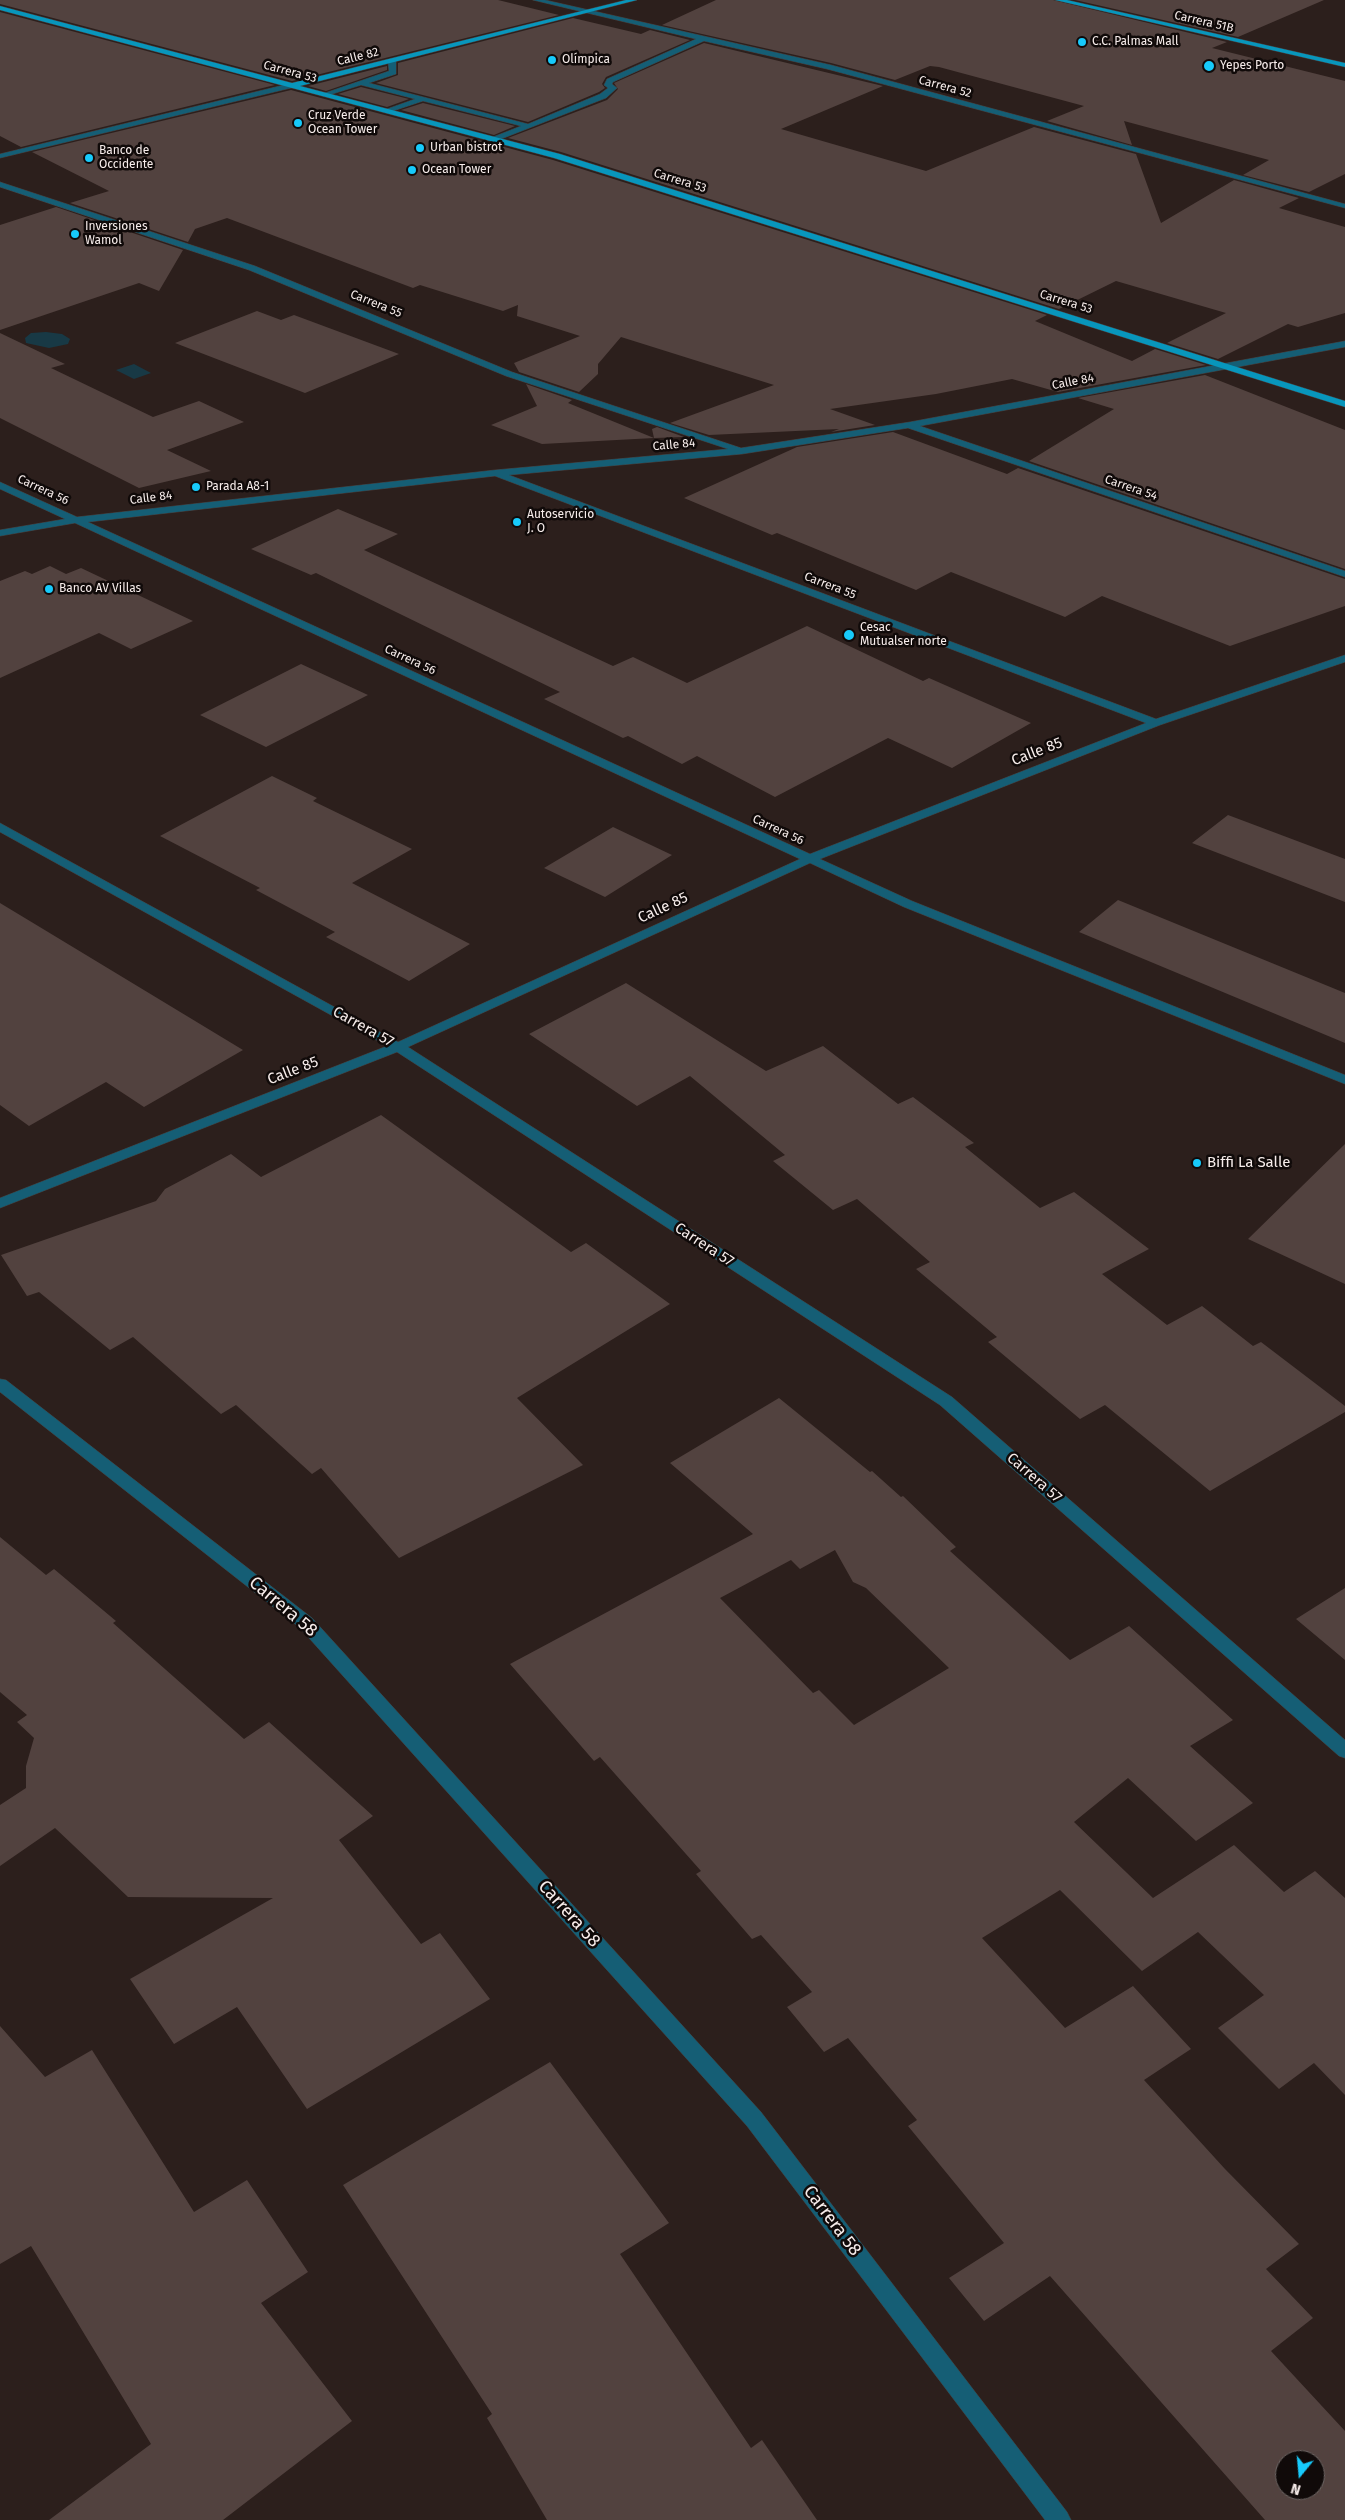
<!DOCTYPE html>
<html>
<head>
<meta charset="utf-8">
<style>
  body { margin:0 }
  #map { position:relative; width:1345px; height:2520px; overflow:hidden; background:#2c1f1c; font-family:"Fira Sans",sans-serif }
  canvas { display:block }
  .north { position:absolute; left:1275px; top:2450px; width:50px; height:50px; box-sizing:border-box; background:#100a09; border:1px solid #6c6563; border-radius:50%; rotate:197deg; font-size:14px; font-weight:700; line-height:20px; text-align:center; color:#f7edeb }
  .north::after { content:''; display:block; margin:auto; width:18px; height:22px; background:#17cafb; clip-path:polygon(50% 0,100% 100%,50% 72%,0 100%) }
</style>
</head>
<body>
<div id="map">
<canvas width="1345" height="2520"></canvas>
<div class="north">N</div>
</div>
<script>
const g = document.querySelector('canvas').getContext('2d');
g.lineJoin = 'round';
function paint(path, color) { g.fillStyle = color; g.fill(path, 'evenodd'); }
const toPath = rows => new Path2D(rows.map(r => 'M' + r).join(''));
function trace(path, color, width, dash) { g.strokeStyle = color; g.lineWidth = width; g.lineCap = dash ? 'butt' : 'round'; g.setLineDash(dash || []); g.stroke(path); }
function label(font, color, halo, rows, align = 'center') {
  g.font = font + ' "Fira Sans",sans-serif'; g.lineWidth = 5; g.setLineDash([]); g.textBaseline = 'middle'; g.strokeStyle = halo; g.fillStyle = color; for (const [text, x, y, turn = 0] of rows) {
    g.save(); g.translate(x, y); g.rotate((+turn || 0) * Math.PI / 180); g.textAlign = isNaN(turn) ? turn : align; if (halo) g.strokeText(text, 0, 0); g.fillText(text, 0, 0); g.restore();
  }
}
const water = toPath([
  [46,332,62,334,70,339,68,344,49,348,26,343,25,338,31,333],
  [134,364,151,373,134,379,116,370]
]);
const building = toPath([
  [0,0,498,0,559,15,292,81,0,4],
  [716,0,1053,0,1227,42,1212,48,1345,81,1345,174,1309,192,1243,175,1269,160,1124,121,1132,145,1047,121,1084,106,939,67,930,66,895,80,831,63,662,25],
  [1075,0,1324,0,1238,37],
  [0,12,275,85,21,147,0,136],
  [573,18,641,34,650,30,690,40,606,77,602,84,605,88,599,92,528,122,376,83,398,75,398,63],
  [704,43,883,86,781,129,926,171,1034,127,1136,154,1161,223,1234,180,1299,198,1279,208,1345,227,1345,313,1298,327,1288,324,1218,359,1167,343,1226,313,1116,281,1059,309,561,152,508,138,607,100,618,89,614,83],
  [387,66,387,70,326,91,308,86],
  [361,87,409,99,387,107,338,94],
  [291,90,553,160,1047,315,1035,321,1132,361,1155,349,1206,365,1058,392,1012,379,936,394,830,409,875,425,831,432,839,429,709,435,670,423,774,385,621,337,598,364,598,374,579,392,519,372,514,363,580,336,517,316,518,305,503,311,420,285,413,288,227,218,195,229,188,242,70,203,109,191,32,152],
  [423,103,515,126,494,135,401,110],
  [56,207,183,250,159,291,139,283,0,330,0,225],
  [257,311,281,320,294,315,399,354,305,393,175,343],
  [0,333,65,364,51,368,153,417,199,401,244,422,167,450,211,471,139,488,0,418],
  [1205,375,1345,430,1345,569,1029,461,1114,409,1078,398],
  [526,384,572,400,568,403,654,438,542,444,491,425,537,406],
  [657,427,684,437,654,438,652,429],
  [893,432,1007,474,1018,468,1345,579,1345,606,1230,646,1102,596,1065,617,951,572,916,590,777,533,772,535,684,498,797,447],
  [338,509,398,534,364,550,613,666,633,657,687,683,807,626,923,681,929,678,1031,723,952,768,888,738,775,797,697,756,682,764,628,736,623,738,544,699,560,692,316,573,311,575,251,549],
  [50,566,66,574,81,568,193,621,131,649,99,633,0,678,0,581,25,571,32,574],
  [301,664,368,695,266,747,200,715],
  [272,776,317,798,313,801,412,849,352,883,470,944,409,981,326,937,335,932,256,890,260,888,160,836],
  [1228,815,1345,859,1345,902,1192,843],
  [613,827,672,855,605,897,544,868],
  [1118,900,1345,993,1345,1043,1079,932],
  [0,903,53,935,243,1050,144,1107,106,1082,29,1126,0,1105],
  [626,983,766,1071,823,1046,898,1104,913,1097,974,1143,965,1147,1040,1208,1074,1192,1149,1249,1102,1274,1167,1325,1202,1306,1253,1346,1261,1342,1345,1406,1345,1412,1210,1491,1105,1405,1080,1419,988,1342,997,1337,916,1269,930,1262,857,1199,833,1210,773,1161,785,1155,690,1076,637,1106,529,1034],
  [381,1115,571,1252,586,1243,670,1304,517,1398,583,1465,399,1558,321,1468,312,1474,236,1405,221,1414,133,1337,110,1350,39,1292,27,1296,1,1255,156,1201,165,1189,231,1154,261,1177],
  [1345,1144,1345,1284,1248,1239],
  [779,1398,870,1472,872,1471,901,1497,903,1496,956,1547,950,1551,1070,1660,1129,1626,1233,1720,1190,1746,1253,1803,1196,1841,1128,1778,1074,1822,1153,1898,1234,1845,1284,1892,1315,1871,1345,1898,1345,2095,1314,2063,1279,2089,1218,2028,1264,1995,1198,1932,1142,1971,1060,1890,982,1938,1065,2028,1133,1986,1191,2049,1144,2080,1225,2169,1299,2244,1266,2269,1313,2318,1271,2351,1345,2431,1345,2520,1265,2520,1050,2276,984,2321,949,2278,1004,2243,908,2126,917,2120,848,2038,824,2052,787,2007,812,1992,761,1935,752,1939,696,1874,701,1871,600,1757,594,1761,510,1664,753,1534,670,1463],
  [835,1550,853,1582,866,1588,949,1668,854,1725,819,1690,813,1693,720,1598,791,1560,800,1569],
  [1285,2460,1315,2460,1315,2490,1285,2490],
  [0,1537,46,1575,54,1569,116,1621,113,1623,244,1739,269,1722,373,1816,339,1840,421,1944,440,1933,490,1999,307,2109,237,2007,174,2044,130,1979,273,1898,128,1897,55,1828,0,1866,0,1805,26,1788,26,1766,34,1738,17,1722,27,1715,0,1692],
  [1345,1588,1345,1660,1296,1619],
  [0,2026,45,2077,92,2050,194,2212,247,2180,308,2272,261,2303,352,2421,223,2520,49,2520,151,2444,31,2246,0,2264],
  [550,2062,669,2223,620,2254,751,2448,762,2440,817,2520,547,2520,487,2418,492,2414,343,2185]
]);
const minor = toPath([
  [533,0,545,0,831,65,1345,204,1345,208,827,69,704,41,613,82,612,84,617,88,606,98,496,141,493,141,493,137,521,126,423,101,387,113,387,109,415,99,361,85,326,96,322,94,389,71,388,61,392,59,396,61,396,74,369,83,528,124,600,94,608,88,604,85,607,79,696,39,533,0],
  [292,83,295,87,0,158,0,154,292,83],
  [0,182,255,266,512,372,741,448,910,422,1345,341,1345,347,920,426,1345,571,1345,577,908,428,742,454,509,475,1156,719,1345,655,1345,662,1160,725,820,859,912,901,1345,1075,1345,1084,904,907,810,863,408,1047,952,1397,1345,1740,1345,1758,1339,1756,940,1405,397,1052,0,1208,0,1198,387,1046,0,832,0,823,398,1042,800,859,75,523,0,536,0,530,65,519,0,489,0,482,77,517,495,470,728,449,506,376,249,270,0,187,0,182],
  [495,476,1146,723,810,854,88,522,495,476],
  [0,1379,6,1380,312,1618,761,2112,1067,2512,1071,2520,1045,2520,747,2126,300,1628,0,1392,0,1379]
]);
const major = toPath([
  [626,0,637,0,300,86,560,154,1345,401,1345,407,554,158,0,10,0,6,292,83,626,0],
  [1055,0,1067,0,1345,63,1345,67,1055,0]
]);
const markers = [
  [1082,42,5,"#17cafb"],
  [552,60,5,"#17cafb"],
  [1209,66,6,"#17cafb"],
  [298,123,5,"#17cafb"],
  [420,148,5,"#17cafb"],
  [89,158,5,"#17cafb"],
  [412,170,5,"#17cafb"],
  [75,234,5,"#17cafb"],
  [196,487,5,"#17cafb"],
  [517,522,5,"#17cafb"],
  [49,589,5,"#17cafb"],
  [849,635,6,"#17cafb"],
  [1197,1163,5,"#17cafb"]
];
const farStreetnames = [
  ["Carrera 51B",1204,22,13],
  ["Calle 82",358,57,-14],
  ["Carrera 53",290,72,15],
  ["Carrera 52",945,87,15],
  ["Carrera 53",680,181,17],
  ["Carrera 53",1066,302,17],
  ["Carrera 55",376,304,22],
  ["Calle 84",1073,382,-11],
  ["Calle 84",674,445,-5],
  ["Carrera 54",1131,488,19],
  ["Carrera 56",43,490,25],
  ["Calle 84",151,498,-7],
  ["Carrera 55",830,586,21],
  ["Carrera 56",410,660,25],
  ["Carrera 56",778,830,25]
];
const farPoinames = [
  ["C.C. Palmas Mall",1092,42],
  ["Olímpica",562,60],
  ["Yepes Porto",1220,66],
  ["Cruz Verde",308,116],
  ["Ocean Tower",308,130],
  ["Urban bistrot",430,148],
  ["Banco de",99,151],
  ["Occidente",99,165],
  ["Ocean Tower",422,170],
  ["Inversiones",85,227],
  ["Wamol",85,241],
  ["Parada A8-1",206,487],
  ["Autoservicio",527,515],
  ["J. O",527,529],
  ["Banco AV Villas",59,589],
  ["Cesac",860,628],
  ["Mutualser norte",860,642]
];
const streetNames = [
  ["Calle 85",1037,752,-21],
  ["Calle 85",663,908,-25],
  ["Carrera 57",363,1027,29],
  ["Calle 85",293,1071,-21],
  ["Carrera 57",704,1245,33],
  ["Carrera 57",1034,1478,41]
];
const poiNames = [
  ["Biffi La Salle",1207,1163]
];
const nearStreetnames = [
  ["Carrera 58",283,1607,40],
  ["Carrera 58",569,1914,48],
  ["Carrera 58",832,2221,53]
];
paint(water, '#183945');
paint(building, '#52423f');
trace(minor, '#483c39', 1);
trace(major, '#483c39', 1);
paint(minor, '#155e75');
paint(major, '#0896bc');
for (const [x, y, r, color] of markers) { const dot = new Path2D(); dot.arc(x, y, r, 0, 2 * Math.PI); g.fillStyle = color; g.fill(dot); trace(dot, '#100a09', 2); }
label('12px', '#f7edeb', '#100a09', farStreetnames);
label('12px', '#f7edeb', '#100a09', farPoinames, 'left');
label('15px', '#f7edeb', '#100a09', streetNames);
label('15px', '#f7edeb', '#100a09', poiNames, 'left');
label('18px', '#f7edeb', '#100a09', nearStreetnames);
</script>
</body>
</html>
